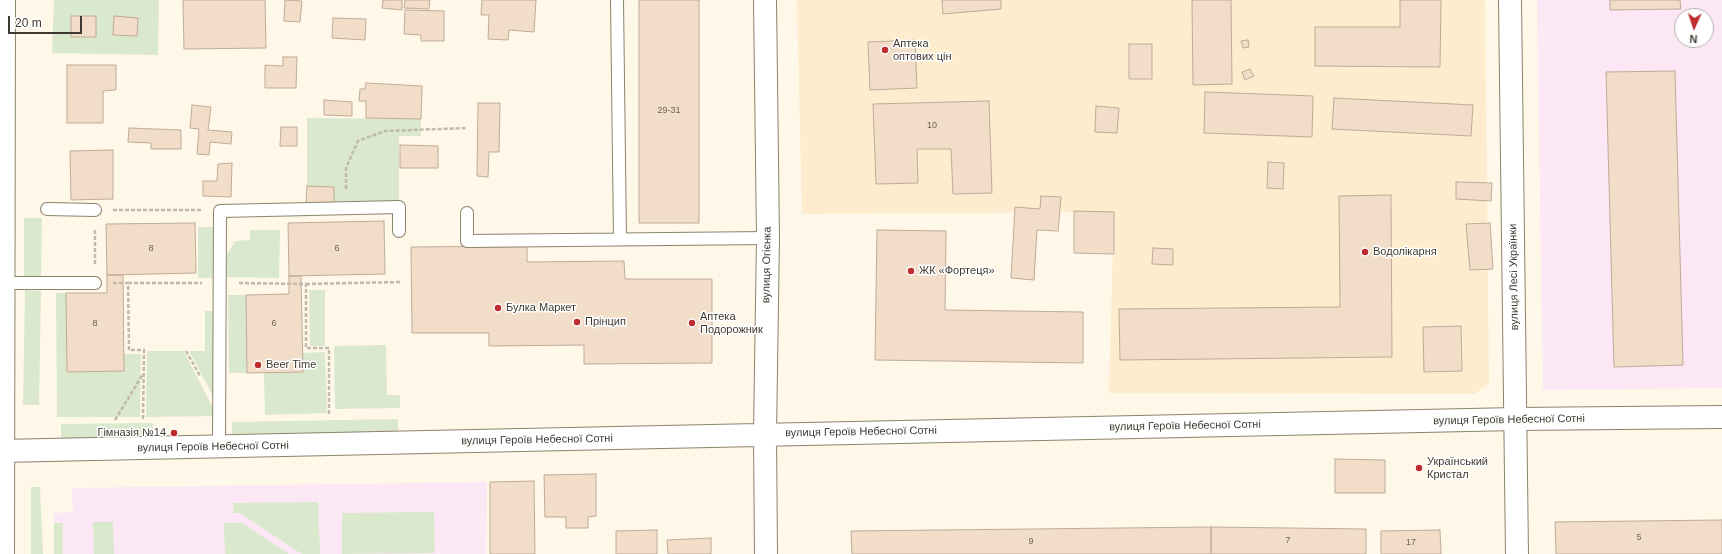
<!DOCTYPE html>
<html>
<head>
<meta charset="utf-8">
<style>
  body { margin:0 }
  #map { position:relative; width:1722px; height:554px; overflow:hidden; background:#fff7e8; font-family:Arial,sans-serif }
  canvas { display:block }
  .north { position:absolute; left:1674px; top:8px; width:40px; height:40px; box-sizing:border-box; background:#fff; border:1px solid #b2b0ad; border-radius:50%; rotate:183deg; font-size:11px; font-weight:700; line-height:16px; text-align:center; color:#3f3a31 }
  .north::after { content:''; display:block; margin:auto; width:14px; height:18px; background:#bd2d2f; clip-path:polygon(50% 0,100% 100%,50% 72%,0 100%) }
  .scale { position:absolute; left:8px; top:16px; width:74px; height:18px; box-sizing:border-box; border:2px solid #3f3a31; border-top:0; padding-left:5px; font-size:12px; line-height:14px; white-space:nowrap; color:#3f3a31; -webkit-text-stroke:3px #fff; paint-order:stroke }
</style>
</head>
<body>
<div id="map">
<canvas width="1722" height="554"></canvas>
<div class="north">N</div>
<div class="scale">20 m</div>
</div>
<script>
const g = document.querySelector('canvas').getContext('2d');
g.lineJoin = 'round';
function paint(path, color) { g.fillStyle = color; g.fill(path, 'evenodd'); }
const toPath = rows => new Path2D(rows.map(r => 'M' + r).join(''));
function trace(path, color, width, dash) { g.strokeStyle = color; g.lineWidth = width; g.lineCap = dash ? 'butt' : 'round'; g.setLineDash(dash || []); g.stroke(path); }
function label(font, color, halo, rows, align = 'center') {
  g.font = font + ' Arial,sans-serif'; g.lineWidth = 3; g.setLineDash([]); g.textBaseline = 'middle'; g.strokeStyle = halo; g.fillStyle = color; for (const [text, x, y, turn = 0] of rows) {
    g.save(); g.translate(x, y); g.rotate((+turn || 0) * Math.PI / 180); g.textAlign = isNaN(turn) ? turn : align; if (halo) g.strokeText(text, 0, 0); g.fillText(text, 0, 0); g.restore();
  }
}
const built = toPath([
  [797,0,1485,0,1489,383,1474,394,1109,393,1114,212,802,214]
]);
const education = toPath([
  [1537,0,1722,0,1722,388,1543,390],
  [1682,16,1706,16,1706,40,1682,40],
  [487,482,486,554,54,554,54,513,73,512,72,488]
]);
const green = toPath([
  [54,0,159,0,158,55,52,53],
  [307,118,421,119,421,136,399,136,399,201,307,201],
  [24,218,42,218,41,279,24,279],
  [198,227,213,227,214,278,198,278],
  [250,230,280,230,279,278,226,277,226,256,235,241,250,240],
  [25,290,41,291,39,405,23,405],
  [309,290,325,290,325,346,310,346],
  [56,293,66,293,67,372,124,371,124,354,141,354,140,417,57,417],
  [228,295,246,295,247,373,229,373],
  [205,311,218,311,219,407,189,351,205,351],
  [386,345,387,395,400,395,400,408,335,409,334,346],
  [147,351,184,351,217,416,146,417],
  [325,352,327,413,265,415,264,373,303,372,302,353],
  [398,419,398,438,232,440,232,422],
  [153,423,153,441,61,442,61,424],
  [31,487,40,487,43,554,31,554],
  [318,502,320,554,302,554,240,513,233,513,233,503],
  [434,512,435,553,342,554,342,513],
  [93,522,113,522,114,554,94,554],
  [54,523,63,523,63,554,54,554],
  [224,523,242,523,289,554,225,554]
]);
const building = toPath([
  [183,0,265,0,266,48,184,49,183,0],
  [285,0,302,1,300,22,284,21,285,0],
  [383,0,402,0,402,10,382,8,383,0],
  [405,0,430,0,429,9,404,8,405,0],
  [482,0,536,0,534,32,509,30,508,40,488,39,489,15,481,15,482,0],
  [639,0,699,0,699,223,639,223,639,0],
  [942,0,1001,0,1001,9,943,14,942,0],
  [1192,0,1231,0,1232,84,1193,85,1192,0],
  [1400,0,1441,0,1440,67,1315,66,1315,27,1400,27,1400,0],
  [1610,0,1680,0,1681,9,1610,10,1610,0],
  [405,10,444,11,444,41,421,41,421,35,404,34,405,10],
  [71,16,96,16,96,37,71,37,71,16],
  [114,16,138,18,137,36,113,35,114,16],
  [333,18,366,19,365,40,332,38,333,18],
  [915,40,917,88,870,90,868,42,915,40],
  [1248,40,1249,47,1243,48,1241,41,1248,40],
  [1129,44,1152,44,1152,79,1129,79,1129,44],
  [283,57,297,57,296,88,265,88,265,65,283,66,283,57],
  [67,65,116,65,116,90,103,91,103,123,67,123,67,65],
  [1250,69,1254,76,1245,80,1242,72,1250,69],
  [1675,71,1683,365,1614,367,1606,72,1675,71],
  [366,83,422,86,421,119,366,118,366,101,359,101,360,89,365,89,366,83],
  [1205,92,1313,96,1312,137,1204,133,1205,92],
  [1334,98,1473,105,1471,136,1332,129,1334,98],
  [324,100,352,102,352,116,324,115,324,100],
  [989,101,992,193,953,194,951,149,917,149,918,183,876,184,873,104,989,101],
  [478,103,500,103,499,152,489,152,488,177,477,176,478,103],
  [192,105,211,107,208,130,232,132,231,144,210,142,209,155,197,154,199,129,190,128,192,105],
  [1096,106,1119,108,1117,133,1095,132,1096,106],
  [281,127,297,127,297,146,280,146,281,127],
  [129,128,181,130,181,149,151,149,151,143,128,142,129,128],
  [400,145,438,146,438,168,400,168,400,145],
  [113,150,113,199,71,200,70,151,113,150],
  [1268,162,1284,163,1283,189,1267,188,1268,162],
  [232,163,231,197,203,196,203,181,217,181,218,164,232,163],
  [1456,182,1492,183,1491,201,1456,199,1456,182],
  [307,186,334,187,334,204,306,204,307,186],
  [1391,195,1392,357,1120,360,1119,309,1340,307,1339,196,1391,195],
  [1041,196,1061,197,1058,231,1037,230,1034,280,1011,278,1015,207,1040,209,1041,196],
  [1074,211,1114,212,1114,254,1074,253,1074,211],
  [384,221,385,274,289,276,288,223,384,221],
  [195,223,196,273,107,275,106,224,195,223],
  [1490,223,1493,269,1470,270,1466,224,1490,223],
  [877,230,946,231,945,310,1083,312,1083,363,875,360,877,230],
  [527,246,527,262,624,261,625,279,712,279,712,363,584,364,584,345,489,346,489,333,412,333,411,247,527,246],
  [1153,248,1173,249,1173,265,1152,264,1153,248],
  [107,275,123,275,124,371,67,372,66,293,107,293,107,275],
  [289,276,301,276,303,372,247,373,246,295,289,294,289,276],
  [1461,326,1462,371,1424,372,1423,327,1461,326],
  [1335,459,1385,460,1385,493,1335,493,1335,459],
  [596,474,596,516,588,517,588,528,566,528,566,517,545,517,544,475,596,474],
  [534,481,535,554,490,554,490,482,534,481],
  [1722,520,1722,554,1556,554,1555,522,1722,520],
  [1211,527,1211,554,852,554,851,531,1211,527],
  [1211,527,1366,529,1366,554,1211,554,1211,527],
  [657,530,657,554,616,554,616,531,657,530],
  [1440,530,1441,554,1381,554,1381,531,1440,530],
  [711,538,711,554,668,554,667,540,711,538]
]);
const path = toPath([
  [346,189,346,168,358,141,385,131,467,128],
  [113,210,202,210],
  [95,264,95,229],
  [113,283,128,283,129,350,144,350,143,419],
  [128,283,202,283],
  [239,283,306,284,306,348,329,348,329,416],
  [306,284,400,282],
  [186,351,200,376],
  [115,420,143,374]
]);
const lane = toPath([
  [617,0,620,239],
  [47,209,95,210],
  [467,213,467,241,768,238],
  [3,283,95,283],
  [219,447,220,211,399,207,399,231]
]);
const street = toPath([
  [765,0,768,238,765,434,766,554],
  [0,451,1516,419,1722,417],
  [3,554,4,0]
]);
const secondary = toPath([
  [1510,0,1517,554]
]);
const markers = [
  [885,50,4,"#bd2d2f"],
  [1365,252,4,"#bd2d2f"],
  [911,271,4,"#bd2d2f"],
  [498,308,4,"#bd2d2f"],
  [577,322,4,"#bd2d2f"],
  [692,323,4,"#bd2d2f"],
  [258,365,4,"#bd2d2f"],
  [174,433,4,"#bd2d2f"],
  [1419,468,4,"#bd2d2f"]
];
const numberNames = [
  ["29-31",669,111],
  ["10",932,126],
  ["8",151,249],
  ["6",337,249],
  ["8",95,324],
  ["6",274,324],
  ["5",1639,538],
  ["7",1288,541],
  ["9",1031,542],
  ["17",1411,543]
];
const poiNames = [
  ["Аптека",893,44],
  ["оптових цін",893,57],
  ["Водолікарня",1373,252],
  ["ЖК «Фортеця»",919,271],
  ["Булка Маркет",506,308],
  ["Аптека",700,317],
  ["Подорожник",700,330],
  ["Прінцип",585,322],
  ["Beer Time",266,365],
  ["Гімназія №14",166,433,"right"],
  ["Український",1427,462],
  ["Кристал",1427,475]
];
const streetNames = [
  ["вулиця Огієнка",767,265,-89],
  ["вулиця Лесі Українки",1514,277,-91],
  ["вулиця Героїв Небесної Сотні",1509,420,-1],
  ["вулиця Героїв Небесної Сотні",1185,426,-1],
  ["вулиця Героїв Небесної Сотні",861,432,-1],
  ["вулиця Героїв Небесної Сотні",537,440,-1],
  ["вулиця Героїв Небесної Сотні",213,447,-1]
];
paint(built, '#fdeccd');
paint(education, '#fce7f5');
paint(green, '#dae8cd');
paint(building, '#f2ddc9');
trace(building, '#bfab98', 1);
trace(lane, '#8d826c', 14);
trace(street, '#8d826c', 24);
trace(secondary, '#8d826c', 24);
trace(path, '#c0b9ac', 2.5, [4, 2]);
trace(lane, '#fff', 12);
trace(street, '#fff', 22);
trace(secondary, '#fff', 22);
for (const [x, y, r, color] of markers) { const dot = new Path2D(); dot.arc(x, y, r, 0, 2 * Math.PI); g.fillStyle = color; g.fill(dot); trace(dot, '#fff', 1.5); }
label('9px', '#6c6357', null, numberNames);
label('11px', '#3f3a31', '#fff', poiNames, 'left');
label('11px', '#3f3a31', '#fff', streetNames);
</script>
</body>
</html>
